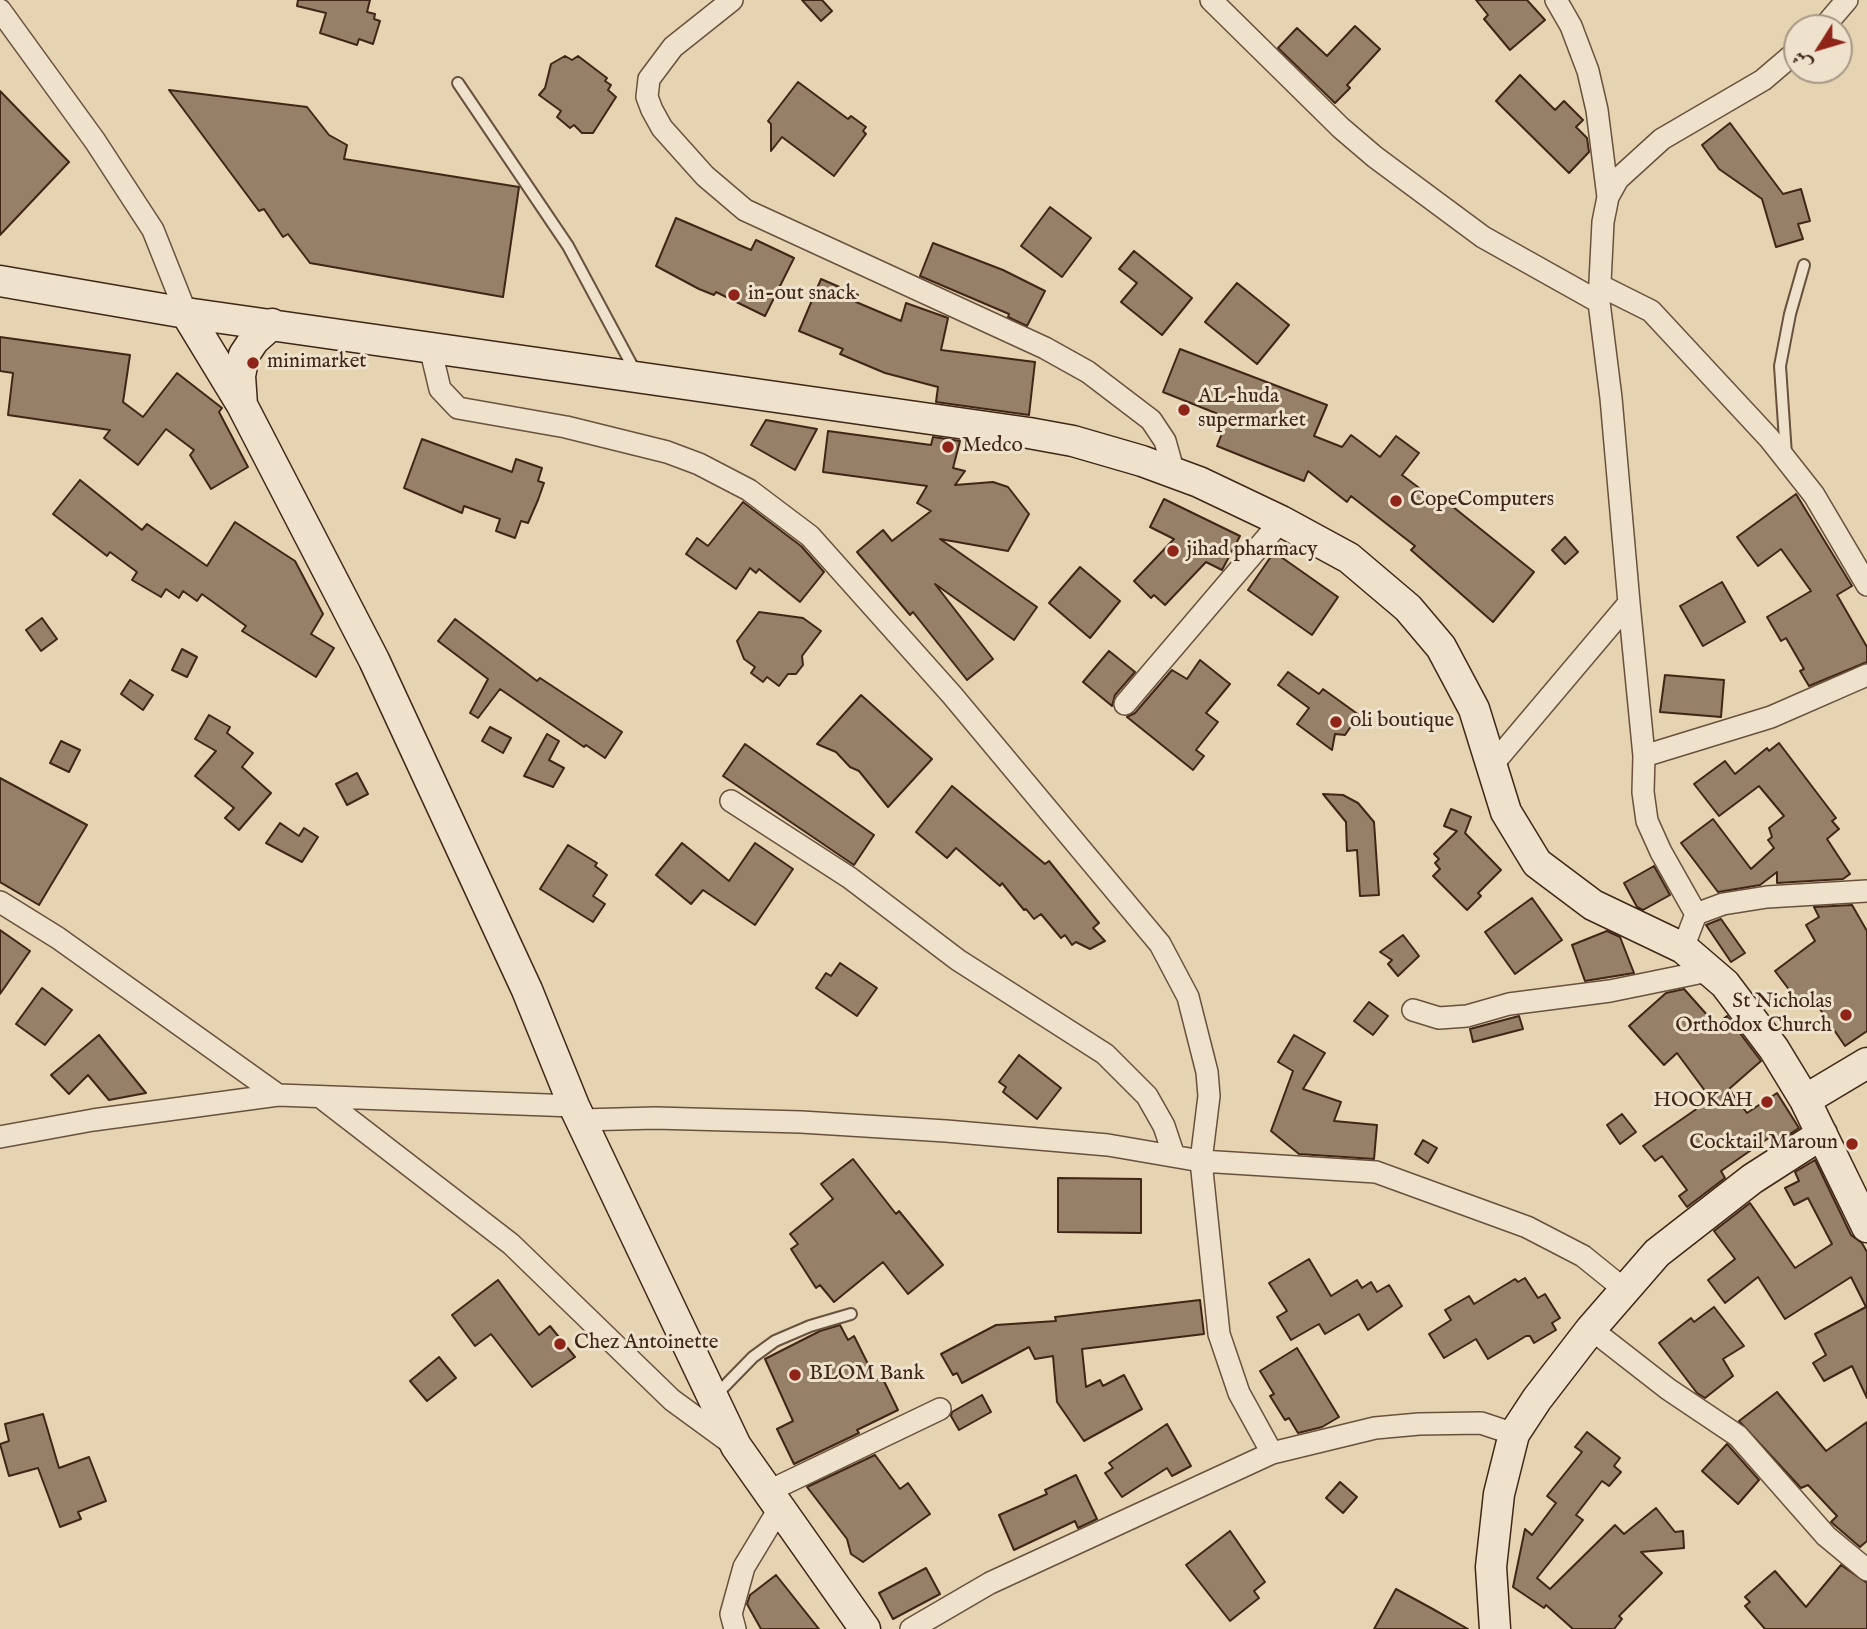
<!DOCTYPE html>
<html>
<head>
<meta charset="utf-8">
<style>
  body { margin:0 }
  #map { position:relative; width:1867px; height:1629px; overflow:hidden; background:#e5d3b2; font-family:"IM FELL English",Amiri,serif }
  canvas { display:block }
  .north { position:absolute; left:1783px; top:14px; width:70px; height:70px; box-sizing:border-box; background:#eee2cd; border:2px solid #a89784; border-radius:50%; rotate:233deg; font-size:19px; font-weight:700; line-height:28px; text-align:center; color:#402616 }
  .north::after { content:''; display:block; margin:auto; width:24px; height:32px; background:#8f2418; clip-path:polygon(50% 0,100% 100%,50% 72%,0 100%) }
</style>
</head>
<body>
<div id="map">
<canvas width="1867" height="1629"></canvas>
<div class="north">ش</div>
</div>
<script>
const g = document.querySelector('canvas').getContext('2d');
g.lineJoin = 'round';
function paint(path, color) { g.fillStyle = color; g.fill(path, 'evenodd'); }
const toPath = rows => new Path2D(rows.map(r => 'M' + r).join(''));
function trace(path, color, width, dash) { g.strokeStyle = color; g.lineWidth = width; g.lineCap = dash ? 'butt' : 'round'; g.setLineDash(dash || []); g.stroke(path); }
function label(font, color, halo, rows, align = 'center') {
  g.font = font + ' "IM FELL English",serif'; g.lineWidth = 6; g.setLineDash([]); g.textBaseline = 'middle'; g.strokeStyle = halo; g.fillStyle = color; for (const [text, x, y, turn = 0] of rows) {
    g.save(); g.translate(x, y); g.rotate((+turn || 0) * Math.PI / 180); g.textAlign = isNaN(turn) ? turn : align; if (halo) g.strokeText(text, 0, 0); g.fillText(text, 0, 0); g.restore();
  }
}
const building = toPath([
  [298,0,370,0,367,12,375,14,374,19,380,21,373,44,359,39,357,45,320,33,326,13,297,6,298,0],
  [802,0,822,0,832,11,821,21,802,0],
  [1476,0,1527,0,1545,20,1510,50,1484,19,1488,15,1476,0],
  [1355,26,1380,49,1347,85,1350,88,1335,103,1278,48,1297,28,1327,56,1355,26],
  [565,56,572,60,578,56,607,78,605,81,611,85,608,90,616,97,593,133,582,133,574,125,570,128,557,117,561,111,539,95,545,88,551,64,565,56],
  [1520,75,1555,110,1564,101,1583,120,1576,127,1587,138,1589,152,1569,173,1496,101,1520,75],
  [798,82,848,119,851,116,866,127,863,131,866,134,834,176,782,137,771,151,771,124,768,121,798,82],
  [169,90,307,107,329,135,347,145,344,159,519,187,503,297,310,263,288,234,283,237,264,209,259,211,169,90],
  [0,91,69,162,0,235,0,91],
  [1730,123,1783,194,1801,189,1810,221,1798,224,1803,239,1776,247,1762,199,1719,169,1702,145,1730,123],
  [1050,207,1091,238,1062,277,1021,246,1050,207],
  [676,218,751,250,756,240,794,258,765,316,716,292,714,295,699,289,656,266,676,218],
  [933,243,1003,270,1045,291,1027,326,1008,317,1009,314,920,276,933,243],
  [1134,251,1192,298,1162,335,1121,302,1137,283,1119,269,1134,251],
  [821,279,858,295,856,302,901,321,906,303,948,318,941,350,1035,362,1029,415,936,402,938,387,885,373,840,354,843,349,799,331,821,279],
  [1237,283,1289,325,1257,364,1205,322,1237,283],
  [0,337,130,355,123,402,143,417,177,373,222,408,219,412,248,467,211,489,190,455,194,450,166,429,138,465,104,438,110,430,8,415,13,373,0,371,0,337],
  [1180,349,1327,405,1314,436,1342,447,1351,435,1380,457,1396,436,1419,453,1402,475,1443,506,1447,502,1534,572,1493,622,1411,550,1415,546,1351,496,1347,502,1308,471,1304,481,1217,446,1228,418,1163,392,1180,349],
  [766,420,817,429,795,470,751,445,766,420],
  [828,431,931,445,933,437,960,441,953,468,965,471,955,485,993,482,1008,487,1029,514,1008,551,940,539,1037,607,1014,640,935,584,993,659,967,680,913,612,910,615,857,552,883,530,892,541,931,511,917,503,927,486,823,472,828,431],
  [422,439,512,472,516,459,542,468,538,481,544,483,538,500,528,523,521,521,515,538,496,531,500,519,464,506,462,513,404,488,422,439],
  [80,480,142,530,147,524,207,566,235,522,295,561,323,614,311,634,334,648,316,677,242,631,246,626,202,594,197,601,183,591,179,598,166,589,161,597,132,580,137,572,110,552,107,556,53,514,80,480],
  [1796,494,1852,586,1837,595,1867,647,1867,662,1809,686,1800,671,1804,669,1786,638,1781,641,1767,617,1811,591,1781,549,1758,566,1737,537,1796,494],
  [1164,499,1240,536,1222,570,1206,562,1165,605,1154,595,1151,598,1134,581,1174,539,1150,527,1164,499],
  [743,502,801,546,824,572,800,602,759,569,756,573,750,568,736,589,686,554,697,538,708,546,743,502],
  [1565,537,1578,552,1565,564,1552,550,1565,537],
  [1274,552,1338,597,1312,635,1248,590,1274,552],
  [1080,567,1120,601,1090,638,1049,603,1080,567],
  [1722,582,1745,622,1703,646,1680,606,1722,582],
  [759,612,803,618,821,631,802,656,803,665,796,674,788,674,779,686,767,677,763,682,751,673,755,667,744,659,737,641,759,612],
  [42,618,57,639,41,651,26,630,42,618],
  [455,619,537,681,540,678,622,732,605,758,586,745,584,747,500,689,478,718,470,713,488,679,438,641,455,619],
  [182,649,197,657,187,677,172,670,182,649],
  [1109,651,1135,672,1115,695,1112,706,1083,682,1109,651],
  [1200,660,1230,684,1206,713,1218,722,1196,750,1204,756,1193,770,1127,717,1135,713,1172,670,1187,679,1200,660],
  [1288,672,1319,694,1323,689,1359,715,1345,735,1335,734,1332,750,1297,724,1309,708,1278,685,1288,672],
  [1665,675,1724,680,1721,717,1660,712,1665,675],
  [130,680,153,695,143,710,121,694,130,680],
  [861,695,932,759,888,807,859,771,850,767,836,752,817,744,861,695],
  [209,715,230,727,227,733,253,753,242,767,271,793,239,830,225,818,234,808,195,776,216,751,195,739,209,715],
  [490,727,511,738,503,753,482,741,490,727],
  [547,734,559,741,549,760,564,768,553,787,524,776,547,734],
  [61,741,80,750,69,772,50,763,61,741],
  [1779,743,1836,818,1832,821,1839,829,1827,839,1850,874,1843,879,1777,883,1777,872,1760,885,1718,892,1681,843,1713,819,1751,869,1774,848,1768,840,1772,837,1769,828,1784,816,1759,786,1719,816,1694,784,1725,761,1735,774,1767,748,1769,751,1779,743],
  [745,744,874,835,854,865,723,776,745,744],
  [357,773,368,794,347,805,336,784,357,773],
  [0,778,87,825,39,905,0,882,0,778],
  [952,786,1045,864,1049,861,1099,923,1093,928,1105,941,1090,949,1076,942,1072,945,1065,935,1061,938,1041,914,1034,919,1026,909,1024,910,1002,883,1000,886,956,848,947,858,916,832,952,786],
  [1323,794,1343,795,1358,803,1374,822,1379,895,1360,896,1357,850,1347,851,1346,822,1323,794],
  [1451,809,1471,817,1465,833,1501,870,1478,893,1481,896,1467,910,1433,876,1440,869,1435,863,1439,859,1434,854,1457,831,1444,826,1451,809],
  [280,823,299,836,304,828,318,837,302,862,266,843,280,823],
  [682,843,729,881,755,843,793,869,755,925,703,890,691,904,656,875,682,843],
  [568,845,597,863,595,866,607,875,593,896,605,904,593,922,540,889,568,845],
  [1654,866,1670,895,1643,910,1637,907,1624,883,1654,866],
  [1532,898,1562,940,1515,974,1485,932,1532,898],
  [1852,905,1867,931,1867,1031,1845,1046,1811,996,1800,1004,1775,971,1815,941,1806,925,1819,917,1814,907,1852,905],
  [1721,919,1745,953,1731,962,1706,925,1721,919],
  [0,930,30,951,0,994,0,930],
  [1607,931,1620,937,1634,973,1585,981,1572,945,1607,931],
  [1403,935,1419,956,1398,976,1388,964,1392,960,1380,952,1403,935],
  [840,963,877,988,857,1016,816,988,826,973,831,976,840,963],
  [42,988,72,1010,45,1045,16,1024,42,988],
  [1684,989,1716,1025,1727,1016,1761,1061,1729,1089,1747,1113,1777,1093,1799,1128,1775,1144,1770,1137,1721,1171,1725,1178,1687,1207,1679,1196,1687,1190,1662,1156,1655,1161,1643,1146,1711,1099,1677,1053,1664,1065,1629,1026,1666,993,1684,989],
  [1369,1002,1388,1016,1373,1035,1354,1021,1369,1002],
  [1519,1016,1523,1029,1473,1042,1470,1029,1519,1016],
  [99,1035,146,1093,109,1100,88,1075,69,1094,51,1075,99,1035],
  [1294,1035,1325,1053,1303,1089,1341,1102,1334,1121,1377,1125,1374,1159,1299,1154,1271,1131,1293,1071,1278,1062,1294,1035],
  [1019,1055,1061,1088,1037,1119,1003,1092,1006,1087,999,1082,1019,1055],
  [1622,1114,1636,1132,1620,1144,1607,1125,1622,1114],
  [1423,1140,1437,1148,1428,1163,1415,1154,1423,1140],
  [853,1159,896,1214,899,1211,943,1265,908,1294,883,1262,834,1302,820,1285,816,1288,791,1249,798,1244,790,1234,833,1199,821,1184,853,1159],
  [1815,1160,1851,1235,1862,1243,1867,1252,1867,1398,1852,1366,1824,1381,1813,1363,1826,1355,1815,1334,1866,1307,1851,1277,1785,1319,1758,1277,1725,1303,1708,1280,1735,1259,1714,1231,1750,1203,1795,1268,1832,1244,1808,1198,1794,1205,1785,1188,1799,1181,1795,1172,1815,1160],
  [1058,1178,1141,1179,1141,1233,1058,1232,1058,1178],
  [1309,1259,1331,1296,1357,1280,1362,1288,1371,1282,1377,1292,1389,1285,1402,1306,1368,1330,1359,1314,1325,1334,1319,1324,1291,1340,1277,1317,1287,1311,1269,1283,1309,1259],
  [1525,1278,1538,1298,1545,1294,1560,1318,1552,1323,1556,1330,1534,1343,1530,1336,1526,1336,1488,1359,1476,1339,1444,1358,1429,1334,1451,1320,1445,1310,1469,1296,1474,1304,1515,1279,1518,1282,1525,1278],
  [498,1280,539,1335,550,1326,575,1357,532,1387,491,1334,475,1346,452,1315,498,1280],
  [1200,1300,1204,1334,1082,1349,1086,1387,1100,1380,1103,1386,1124,1375,1142,1409,1084,1441,1057,1402,1053,1356,1035,1359,1029,1347,962,1383,957,1373,953,1375,941,1354,996,1325,1056,1321,1055,1317,1200,1300],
  [1714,1307,1744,1346,1723,1359,1733,1376,1705,1398,1697,1393,1659,1343,1691,1318,1694,1322,1714,1307],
  [840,1325,848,1340,854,1336,876,1380,882,1377,898,1410,857,1430,859,1433,794,1464,777,1429,793,1421,765,1359,820,1331,840,1325],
  [1297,1348,1339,1417,1322,1427,1298,1433,1289,1418,1285,1420,1270,1396,1274,1394,1260,1371,1297,1348],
  [439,1357,456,1378,427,1401,410,1381,439,1357],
  [1777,1392,1826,1451,1867,1422,1867,1541,1860,1547,1831,1522,1837,1516,1808,1485,1801,1488,1739,1421,1777,1392],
  [982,1395,991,1412,959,1430,951,1416,952,1412,982,1395],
  [43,1414,59,1468,89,1457,106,1501,78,1512,81,1519,60,1527,38,1468,9,1476,0,1444,9,1441,5,1424,43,1414],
  [1167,1424,1191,1466,1172,1476,1167,1468,1122,1497,1105,1473,1113,1468,1109,1463,1167,1424],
  [1587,1432,1620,1458,1614,1466,1621,1472,1609,1486,1602,1481,1576,1515,1583,1520,1537,1578,1550,1589,1615,1525,1624,1534,1656,1508,1675,1532,1683,1531,1684,1548,1641,1552,1662,1573,1619,1616,1622,1619,1614,1629,1573,1629,1546,1605,1544,1608,1513,1587,1525,1529,1532,1535,1556,1503,1547,1496,1582,1452,1575,1447,1587,1432],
  [1727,1444,1759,1480,1738,1504,1702,1471,1727,1444],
  [875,1455,900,1489,908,1483,930,1514,863,1562,851,1554,847,1539,807,1487,875,1455],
  [1076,1475,1097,1519,1078,1528,1075,1521,1014,1550,999,1515,1047,1494,1045,1490,1076,1475],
  [1340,1482,1357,1497,1343,1513,1326,1498,1340,1482],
  [1230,1531,1265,1582,1254,1591,1259,1598,1230,1621,1186,1565,1230,1531],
  [1841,1565,1867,1583,1867,1629,1765,1629,1745,1606,1750,1602,1745,1597,1775,1571,1806,1607,1841,1565],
  [926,1568,940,1594,893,1619,879,1593,926,1568],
  [776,1575,819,1629,761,1629,747,1604,750,1595,776,1575],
  [1396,1589,1431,1608,1468,1629,1374,1629,1396,1589]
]);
const lane = toPath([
  [458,83,568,246,635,371],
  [1786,455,1780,366,1790,314,1804,265],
  [715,1396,753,1357,775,1341,810,1326,851,1314]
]);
const street = toPath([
  [732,0,673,47,649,79,647,97,652,110,662,128,705,176,745,210,1045,348,1088,372,1151,420,1165,441,1174,473],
  [1211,0,1341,128,1375,157,1483,237,1599,302],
  [0,10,95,141,153,230,186,313],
  [1823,28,1847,0],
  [1608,197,1618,179,1662,139,1763,80,1797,51],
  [1601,286,1651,311,1769,438,1814,495,1867,585],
  [430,347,440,389,458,408,566,427,667,452,699,464,749,490,810,536,952,695,1160,944,1188,997,1207,1072,1209,1096,1201,1161,1219,1334,1239,1393,1272,1453],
  [1629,603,1644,756,1771,717,1867,675],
  [1125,704,1281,521],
  [1644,756,1643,792,1647,821,1661,852,1696,914],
  [1493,764,1629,603,1611,398,1599,302,1603,222,1608,197,1597,110,1588,71,1571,26,1556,0],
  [731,801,850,878,958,960,1105,1054,1147,1096,1164,1126,1174,1156],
  [0,902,58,938,278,1095],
  [1683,948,1696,914,1723,904,1767,897,1867,891],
  [1413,1010,1439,1018,1467,1016,1509,1004,1610,991,1708,971],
  [323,1099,511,1244,672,1400,735,1446],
  [582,1120,655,1118,801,1122,946,1131,1108,1145,1201,1161,1376,1172,1527,1227,1583,1256,1625,1290],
  [0,1137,93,1120,278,1095,574,1106],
  [1591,1329,1668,1389,1738,1436,1826,1536,1867,1570],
  [769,1491,940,1409],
  [735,1629,731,1614,744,1567,779,1509],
  [911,1629,990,1583,1272,1453,1375,1428,1419,1424,1481,1423,1514,1434]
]);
const secondary = toPath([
  [0,281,186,313,1029,433,1073,441,1142,461,1199,482,1281,521,1349,558,1408,608,1441,647,1474,709,1506,812,1537,863,1593,905,1683,948,1725,984,1774,1049,1805,1100,1867,1227],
  [186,313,242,405,374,660,527,990,574,1106,736,1446,865,1629],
  [242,405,240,376,244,355,254,340,272,324],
  [1805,1100,1867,1063],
  [1495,1629,1491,1567,1499,1494,1514,1434,1537,1399,1591,1329,1657,1253,1752,1179,1822,1134]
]);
const markers = [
  [734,295,7,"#8f2418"],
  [253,363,7,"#8f2418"],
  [1184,410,7,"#8f2418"],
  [948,447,7,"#8f2418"],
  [1396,501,7,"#8f2418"],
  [1173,551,7,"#8f2418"],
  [1336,722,7,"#8f2418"],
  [1846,1015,7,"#8f2418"],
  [1767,1102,7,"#8f2418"],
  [1852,1144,7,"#8f2418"],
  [560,1344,7,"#8f2418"],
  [795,1375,7,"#8f2418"]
];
const poiNames = [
  ["in-out snack",748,295],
  ["minimarket",267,363],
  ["AL-huda",1198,398],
  ["supermarket",1198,422],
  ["Medco",962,447],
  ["CopeComputers",1410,501],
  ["jihad pharmacy",1187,551],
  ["oli boutique",1350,722],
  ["St Nicholas",1832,1003,"right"],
  ["Orthodox Church",1832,1027,"right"],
  ["HOOKAH",1753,1102,"right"],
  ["Cocktail Maroun",1838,1144,"right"],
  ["Chez Antoinette",574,1344],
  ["BLOM Bank",809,1375]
];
paint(building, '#968067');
trace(building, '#402616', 2);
trace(lane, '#69513d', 14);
trace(street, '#69513d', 24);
trace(secondary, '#402616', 33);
trace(lane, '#eee2cd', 10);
trace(street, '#eee2cd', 21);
trace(secondary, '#eee2cd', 30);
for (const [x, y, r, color] of markers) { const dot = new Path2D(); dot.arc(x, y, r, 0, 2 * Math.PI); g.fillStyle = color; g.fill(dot); trace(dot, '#eee2cd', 2.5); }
label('21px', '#402616', '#eee2cd', poiNames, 'left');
</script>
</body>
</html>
